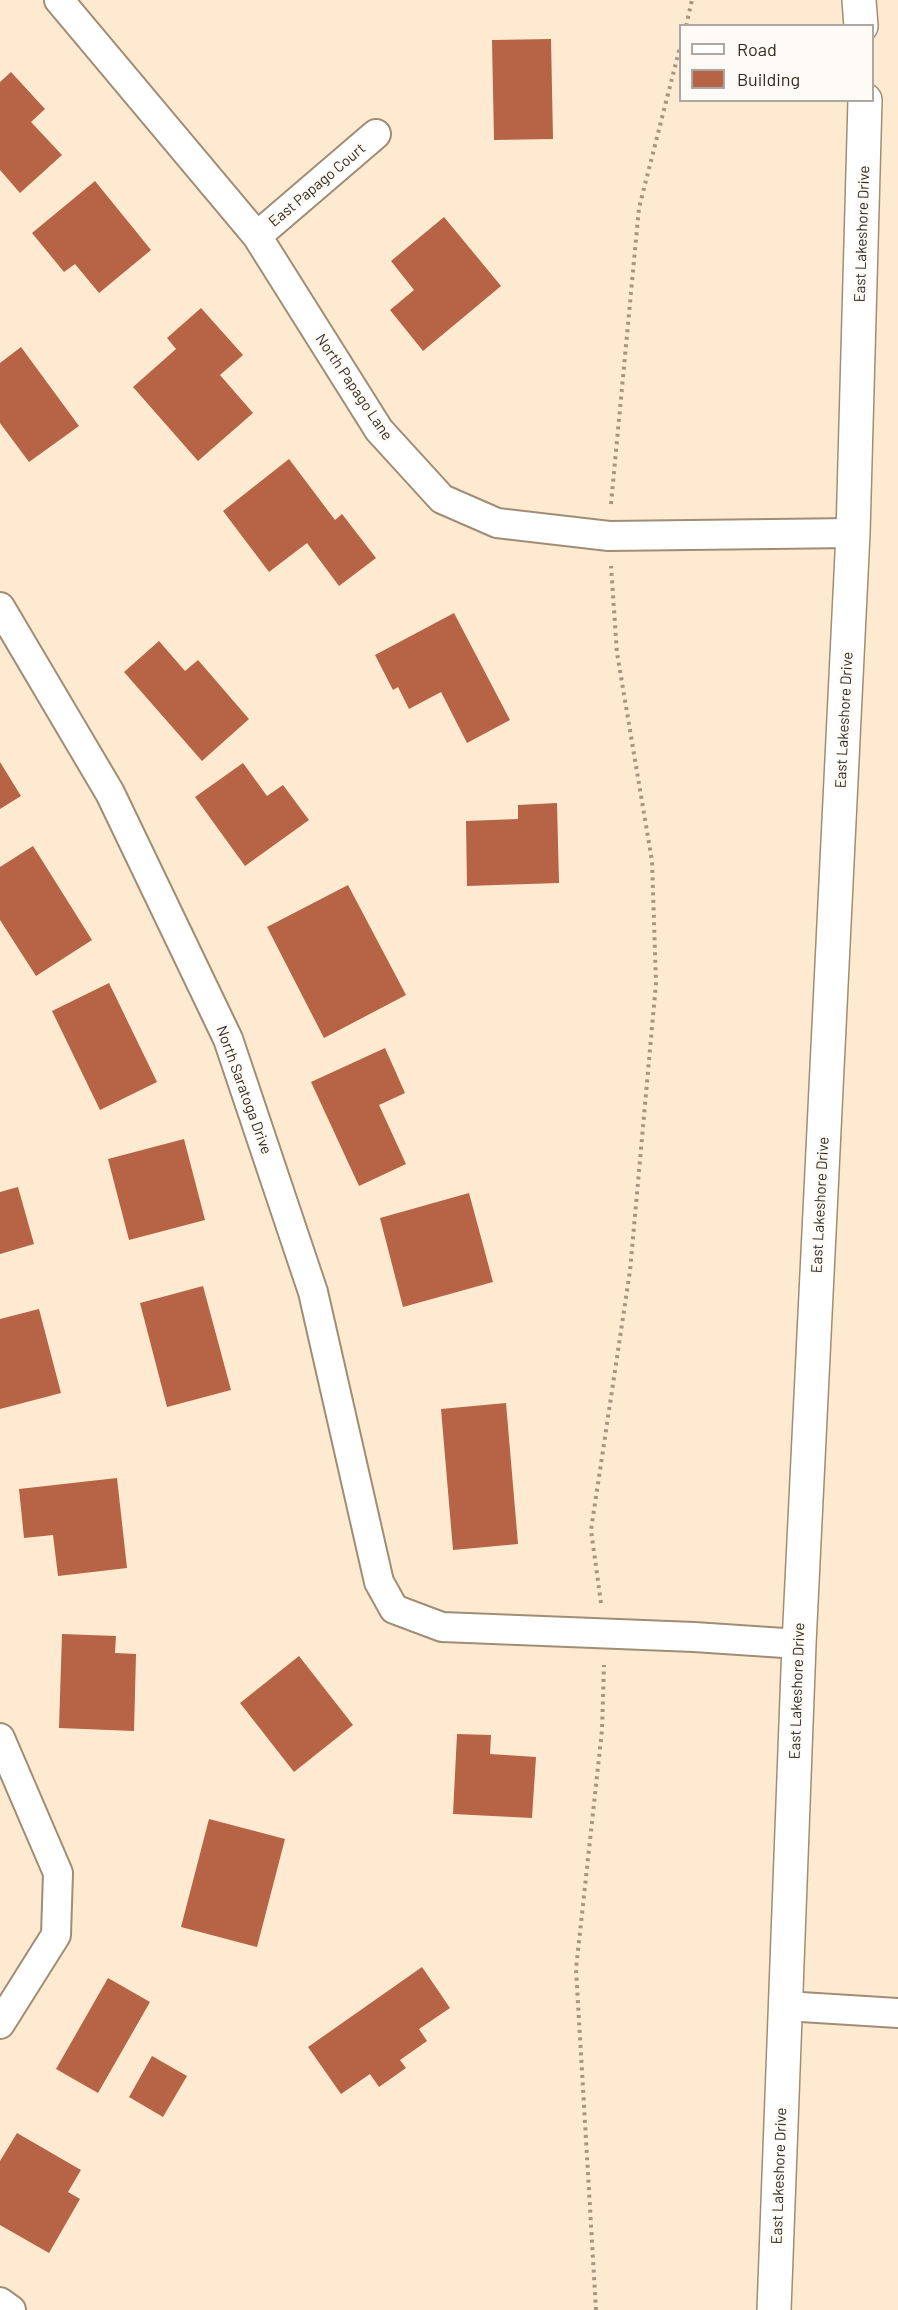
<!DOCTYPE html>
<html>
<head>
<meta charset="utf-8">
<style>
  body { margin:0 }
  #map { position:relative; width:898px; height:2310px; overflow:hidden; background:#feead0; font-family:Barlow,sans-serif }
  canvas { display:block }
  .legend { position:absolute; left:679px; top:24px; width:195px; height:78px; box-sizing:border-box; background:#fefaf5; border:2px solid #aca7a0; margin:0; padding:8px 10px; list-style:none; font-size:18px; color:#322b21 }
  .legend li { display:flex; align-items:center; gap:12px; height:30px }
  .legend b { width:30px; border:2px solid #aca7a0 }
</style>
</head>
<body>
<div id="map">
<canvas width="898" height="2310"></canvas>
<ul class="legend">
<li><b style="height:8px;background:#fff"></b>Road</li>
<li><b style="height:16px;background:#b76346"></b>Building</li>
</ul>
</div>
<script>
const g = document.querySelector('canvas').getContext('2d');
g.lineJoin = 'round';
function paint(path, color) { g.fillStyle = color; g.fill(path, 'evenodd'); }
const toPath = rows => new Path2D(rows.map(r => 'M' + r).join(''));
function trace(path, color, width, dash) { g.strokeStyle = color; g.lineWidth = width; g.lineCap = dash ? 'butt' : 'round'; g.setLineDash(dash || []); g.stroke(path); }
function label(font, color, halo, rows, align = 'center') {
  g.font = font + ' Barlow,sans-serif'; g.lineWidth = 4.5; g.setLineDash([]); g.textBaseline = 'middle'; g.strokeStyle = halo; g.fillStyle = color; for (const [text, x, y, turn = 0] of rows) {
    g.save(); g.translate(x, y); g.rotate((+turn || 0) * Math.PI / 180); g.textAlign = isNaN(turn) ? turn : align; if (halo) g.strokeText(text, 0, 0); g.fillText(text, 0, 0); g.restore();
  }
}
const building = toPath([
  [551,39,553,139,494,140,492,40],
  [11,72,45,109,31,122,62,155,20,193,0,170,0,82],
  [95,181,151,250,99,293,75,264,64,272,32,233],
  [444,217,501,286,423,351,390,310,414,290,391,261],
  [201,308,243,355,220,375,253,413,198,461,133,387,176,349,167,338],
  [21,347,79,426,29,462,0,423,0,363],
  [289,459,335,520,342,514,376,558,339,586,307,543,269,572,223,511],
  [454,613,510,720,467,743,441,692,409,709,398,687,393,690,375,655],
  [159,641,185,671,198,660,249,719,202,761,124,672],
  [0,762,21,796,0,809],
  [243,763,267,796,283,785,309,820,245,866,195,797],
  [557,803,559,883,467,886,466,821,518,819,518,805],
  [33,846,92,940,36,976,0,920,0,867],
  [348,885,406,995,324,1038,267,927],
  [109,983,157,1082,100,1110,52,1011],
  [385,1048,405,1093,379,1105,406,1164,359,1186,311,1082],
  [184,1139,205,1220,129,1240,108,1159],
  [18,1187,34,1244,0,1254,0,1192],
  [469,1193,493,1282,403,1307,380,1218],
  [203,1286,231,1390,167,1407,140,1303],
  [39,1309,61,1393,0,1409,0,1319],
  [506,1403,518,1544,453,1550,441,1409],
  [117,1478,127,1568,58,1576,53,1535,24,1538,19,1489],
  [62,1634,116,1636,115,1653,136,1654,134,1731,59,1728],
  [299,1656,353,1725,294,1772,240,1703],
  [457,1734,491,1735,490,1754,536,1757,532,1818,453,1814],
  [209,1819,285,1839,257,1947,181,1927],
  [422,1967,450,2008,419,2029,427,2041,400,2060,406,2068,379,2087,370,2074,341,2094,308,2047],
  [108,1978,150,2002,98,2093,56,2069],
  [152,2056,187,2076,163,2117,129,2097],
  [17,2133,81,2170,68,2192,80,2199,49,2253,0,2225,0,2161]
]);
const path = toPath([
  [686,26,692,0],
  [611,504,639,208,680,47],
  [601,1603,591,1530,630,1271,656,983,652,861,617,653,611,566],
  [596,2310,576,1969,602,1730,604,1665]
]);
const street = toPath([
  [59,0,257,236,379,430,442,499,497,523,609,536,853,533],
  [257,236,376,134],
  [0,607,110,793,228,1039,313,1292,379,1582,394,1609,442,1627,694,1637,799,1644],
  [0,1738,58,1873,56,1935,0,2024],
  [785,2006,898,2013],
  [0,2302,11,2310]
]);
const secondary = toPath([
  [859,0,861,26],
  [774,2310,799,1644,853,533,865,100]
]);
const streetNames = [
  ["East Papago Court",317,185,-40],
  ["East Lakeshore Drive",862,234,-88],
  ["North Papago Lane",354,387,56],
  ["East Lakeshore Drive",844,720,-87],
  ["North Saratoga Drive",244,1090,70],
  ["East Lakeshore Drive",820,1205,-87],
  ["East Lakeshore Drive",797,1691,-88],
  ["East Lakeshore Drive",779,2176,-88]
];
paint(building, '#b76346');
trace(street, '#9f8d75', 32);
trace(secondary, '#9f8d75', 36);
trace(path, '#a49683', 4, [3, 4.5]);
trace(street, '#fff', 28);
trace(secondary, '#fff', 33);
label('15px', '#322b21', '#fefaf5', streetNames);
</script>
</body>
</html>
